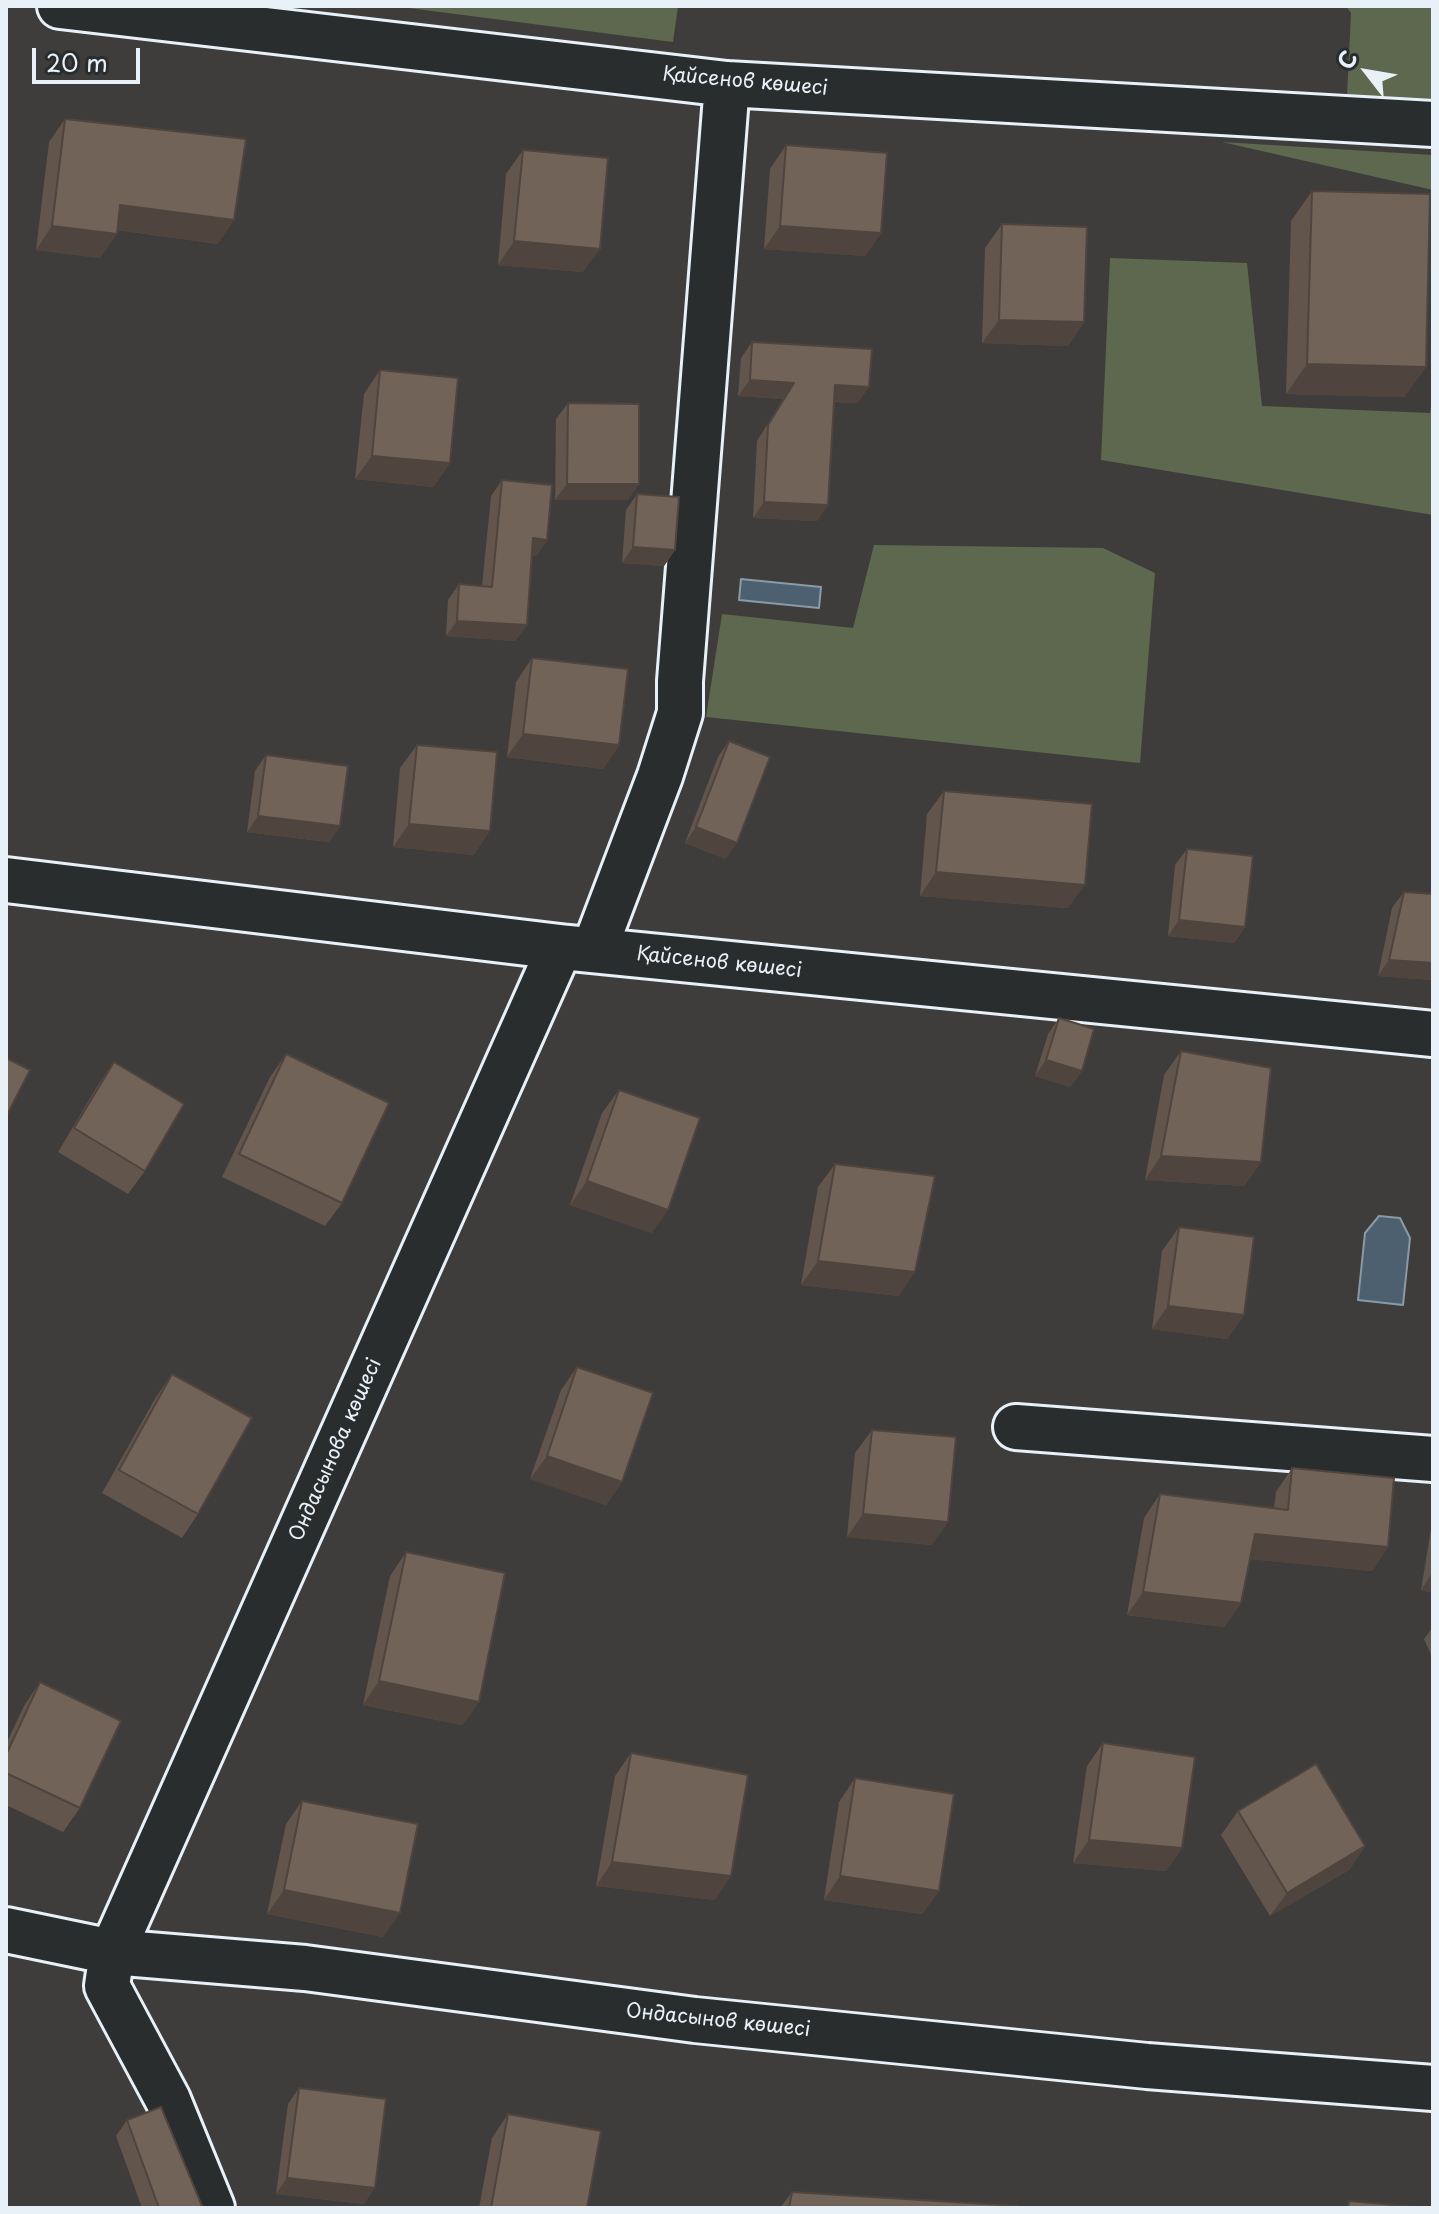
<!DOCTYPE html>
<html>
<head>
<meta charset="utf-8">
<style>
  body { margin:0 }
  #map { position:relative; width:1439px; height:2214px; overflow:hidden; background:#3f3d3b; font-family:"Playpen Sans",sans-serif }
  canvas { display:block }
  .frame { position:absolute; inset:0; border:8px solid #e8f1f8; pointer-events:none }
  .north { position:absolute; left:1327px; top:32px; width:80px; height:80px; -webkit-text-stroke:6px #2a2d2e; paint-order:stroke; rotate:301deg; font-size:22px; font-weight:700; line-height:32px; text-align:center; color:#e8f1f8 }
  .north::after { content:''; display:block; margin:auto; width:28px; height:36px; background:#e8f1f8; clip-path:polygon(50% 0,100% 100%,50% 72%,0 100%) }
  .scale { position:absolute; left:32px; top:48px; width:108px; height:36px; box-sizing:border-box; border:4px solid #e8f1f8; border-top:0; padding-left:10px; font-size:24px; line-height:28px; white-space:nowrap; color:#e8f1f8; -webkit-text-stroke:6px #2a2d2e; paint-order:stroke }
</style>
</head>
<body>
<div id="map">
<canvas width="1439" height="2214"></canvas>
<div class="frame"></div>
<div class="north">С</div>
<div class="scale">20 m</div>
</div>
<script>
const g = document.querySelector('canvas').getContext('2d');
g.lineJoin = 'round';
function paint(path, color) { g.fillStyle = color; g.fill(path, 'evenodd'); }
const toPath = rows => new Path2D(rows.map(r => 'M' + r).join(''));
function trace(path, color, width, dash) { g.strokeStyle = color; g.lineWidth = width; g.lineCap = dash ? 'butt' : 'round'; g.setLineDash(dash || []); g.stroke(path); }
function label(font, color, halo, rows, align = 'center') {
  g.font = font + ' "Playpen Sans",sans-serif'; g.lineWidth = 6; g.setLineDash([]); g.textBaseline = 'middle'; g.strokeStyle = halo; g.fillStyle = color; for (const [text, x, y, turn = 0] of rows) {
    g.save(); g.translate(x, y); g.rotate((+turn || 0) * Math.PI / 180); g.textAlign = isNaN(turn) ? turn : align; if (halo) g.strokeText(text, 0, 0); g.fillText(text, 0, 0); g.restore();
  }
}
const green = toPath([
  [393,6,678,6,673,42],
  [1346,6,1433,6,1433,101,1347,96,1351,13],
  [1222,142,1433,155,1433,190],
  [1110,258,1247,263,1262,406,1430,413,1433,394,1433,515,1101,460],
  [874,545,1103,548,1155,573,1140,763,706,717,722,614,853,628]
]);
const water = toPath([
  [741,579,821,587,819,608,739,600,741,579],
  [1379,1216,1400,1218,1410,1238,1403,1305,1358,1300,1365,1233,1379,1216]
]);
const minor = toPath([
  [60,6,727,84,1433,124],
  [6,880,560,947,1433,1034],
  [594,950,660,776,680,713,680,681,727,84],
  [1016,1427,1433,1459],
  [6,1930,112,1952,305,1968,695,2020,1147,2066,1433,2088],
  [212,2208,168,2100,107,1986,112,1952,560,947]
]);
const wall = toPath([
  [65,119,218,244,117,230,100,258,36,250,49,142],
  [786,145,881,233,865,256,764,249,770,169],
  [523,150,583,272,498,265,506,174],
  [1312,191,1426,367,1404,397,1286,394,1291,221],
  [1002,224,1084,322,1068,346,982,343,985,248],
  [752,342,858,403,834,402,817,521,753,518,757,441,783,399,738,396,741,358],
  [380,370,450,463,433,487,355,479,364,394],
  [568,403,628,500,555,500,556,419],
  [502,480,547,540,536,556,532,555,527,625,515,641,446,636,448,600,459,584,482,586,491,496],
  [637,494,675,550,664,566,622,563,626,510],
  [532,658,619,745,603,769,507,757,516,682],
  [729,741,726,859,685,843,718,757],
  [417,745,474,855,393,847,400,768],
  [266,755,340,826,329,842,247,832,255,771],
  [944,791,1068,908,920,896,927,814],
  [1187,849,1245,927,1234,943,1168,936,1175,865],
  [1404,892,1433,980,1378,976,1392,908],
  [1059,1018,1082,1071,1070,1087,1035,1076,1048,1034],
  [1181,1051,1261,1162,1244,1186,1145,1180,1164,1075],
  [286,1054,342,1203,325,1226,222,1177,270,1077],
  [114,1062,145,1171,128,1194,58,1152,98,1085],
  [619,1090,652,1233,570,1205,602,1113],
  [835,1164,899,1296,801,1285,818,1187],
  [1179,1227,1244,1315,1227,1339,1152,1329,1162,1251],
  [577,1367,622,1482,606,1505,530,1479,561,1390],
  [172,1374,198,1514,182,1538,102,1493,156,1397],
  [872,1430,932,1545,847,1537,855,1453],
  [1292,1468,1388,1547,1372,1571,1250,1559,1241,1603,1224,1627,1127,1615,1144,1518,1160,1494,1274,1508,1276,1492],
  [1433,1517,1433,1593,1421,1590],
  [406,1552,479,1702,462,1725,363,1705,390,1576],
  [1433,1627,1433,1659,1424,1639],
  [40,1682,80,1808,63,1832,6,1805,6,1744,24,1706],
  [1103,1743,1182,1848,1166,1871,1073,1863,1087,1766],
  [631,1753,715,1900,596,1886,615,1776],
  [855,1778,939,1891,922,1914,824,1900,839,1802],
  [302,1801,383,1937,267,1914,286,1824],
  [1238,1811,1365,1846,1349,1870,1270,1916,1221,1835],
  [299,2088,364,2204,276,2194,288,2104],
  [508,2114,587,2208,479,2208,492,2138],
  [127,2120,202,2206,200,2208,142,2208,116,2136],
  [792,2192,1017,2208,780,2208]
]);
const shadedWall = toPath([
  [120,205,234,220,218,244,104,228],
  [52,226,117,234,100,258,36,250],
  [780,226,881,233,865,256,764,249],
  [514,241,600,249,583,272,498,265],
  [999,320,1084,322,1068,346,982,343],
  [1307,364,1426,367,1404,397,1286,394],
  [750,380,794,383,783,399,738,396],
  [835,385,869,387,858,403,824,401],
  [372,456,450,463,433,487,355,479],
  [567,484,639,484,628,500,555,500],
  [764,502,828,505,817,521,753,518],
  [533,538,547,540,536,556,522,554],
  [633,547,675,550,664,566,622,563],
  [457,621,527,625,515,641,446,636],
  [523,734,619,745,603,769,507,757],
  [258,816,340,826,329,842,247,832],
  [409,824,490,831,474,855,393,847],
  [696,827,737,843,726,859,685,843],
  [936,872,1085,885,1068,908,920,896],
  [1179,920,1245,927,1234,943,1168,936],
  [1389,960,1433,963,1433,980,1378,976],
  [1046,1060,1082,1071,1070,1087,1035,1076],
  [1161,1156,1261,1162,1244,1186,1145,1180],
  [587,1181,668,1210,652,1233,570,1205],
  [818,1261,915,1272,899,1296,801,1285],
  [1168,1306,1244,1315,1227,1339,1152,1329],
  [547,1456,622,1482,606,1505,530,1479],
  [863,1514,948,1522,932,1545,847,1537],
  [1255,1534,1388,1547,1372,1571,1238,1558],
  [1433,1572,1433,1593,1421,1590],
  [1143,1592,1241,1603,1224,1627,1127,1615],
  [379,1681,479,1702,462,1725,363,1705],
  [1089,1840,1182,1848,1166,1871,1073,1863],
  [1365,1846,1349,1870,1270,1916,1287,1893],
  [612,1862,731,1876,715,1900,596,1886],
  [840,1876,939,1891,922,1914,824,1900],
  [284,1890,400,1913,383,1937,267,1914],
  [287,2178,375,2188,364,2204,276,2194]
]);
const building = toPath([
  [65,119,246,139,234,220,120,205,117,234,52,226,65,119],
  [786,145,887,153,881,233,780,226,786,145],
  [523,150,608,158,600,249,514,241,523,150],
  [1312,191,1430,194,1426,367,1307,364,1312,191],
  [1002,224,1087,227,1084,322,999,320,1002,224],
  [752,342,872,349,869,387,835,385,828,505,764,502,768,425,794,383,750,380,752,342],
  [380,370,458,378,450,463,372,456,380,370],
  [568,403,639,404,639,484,567,484,568,403],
  [502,480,552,485,547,540,533,538,527,625,457,621,459,584,492,587,502,480],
  [637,494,679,497,675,550,633,547,637,494],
  [532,658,628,669,619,745,523,734,532,658],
  [729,741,770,757,737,843,696,827,729,741],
  [417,745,497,752,490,831,409,824,417,745],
  [266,755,348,766,340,826,258,816,266,755],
  [944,791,1092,804,1085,885,936,872,944,791],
  [1187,849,1253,856,1245,927,1179,920,1187,849],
  [1404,892,1433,894,1433,963,1389,960,1404,892],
  [1059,1018,1094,1029,1082,1071,1046,1060,1059,1018],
  [1181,1051,1271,1068,1261,1162,1161,1156,1181,1051],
  [286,1054,389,1103,342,1203,239,1154,286,1054],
  [6,1058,30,1070,6,1117,6,1058],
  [114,1062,184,1104,145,1171,74,1128,114,1062],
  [619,1090,700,1118,668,1210,587,1181,619,1090],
  [835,1164,935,1176,915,1272,818,1261,835,1164],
  [1179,1227,1254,1237,1244,1315,1168,1306,1179,1227],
  [577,1367,653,1393,622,1482,547,1456,577,1367],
  [172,1374,252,1418,198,1514,119,1470,172,1374],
  [872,1430,956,1437,948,1522,863,1514,872,1430],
  [1292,1468,1394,1478,1388,1547,1255,1534,1241,1603,1143,1592,1160,1494,1288,1510,1292,1468],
  [406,1552,505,1573,479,1702,379,1681,406,1552],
  [40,1682,121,1721,80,1808,6,1773,6,1755,40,1682],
  [1103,1743,1195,1757,1182,1848,1089,1840,1103,1743],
  [631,1753,748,1775,731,1876,612,1862,631,1753],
  [1316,1764,1365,1846,1287,1893,1238,1811,1316,1764],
  [855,1778,954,1794,939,1891,840,1876,855,1778],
  [302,1801,418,1824,400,1913,284,1890,302,1801],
  [299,2088,386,2099,375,2188,287,2178,299,2088],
  [161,2107,202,2206,196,2208,159,2208,127,2120,161,2107],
  [508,2114,601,2131,587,2208,491,2208,508,2114],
  [792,2192,1017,2206,1017,2208,789,2208,792,2192],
  [1349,2201,1425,2208,1348,2208,1349,2201]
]);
const streetNames = [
  ["Қайсенов көшесі",745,82,5],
  ["Қайсенов көшесі",719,963,6],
  ["Ондасынова көшесі",336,1450,-66],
  ["Ондасынов көшесі",718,2021,6]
];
paint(green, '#5d684f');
paint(water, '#4c606f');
trace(water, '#8a9aa6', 2);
trace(minor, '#e8f1f8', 50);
trace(minor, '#2a2d2e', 44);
paint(wall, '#61554c');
paint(shadedWall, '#4f453e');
paint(building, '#716358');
trace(building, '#4f453e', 2);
label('20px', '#e8f1f8', '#2a2d2e', streetNames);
</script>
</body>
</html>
